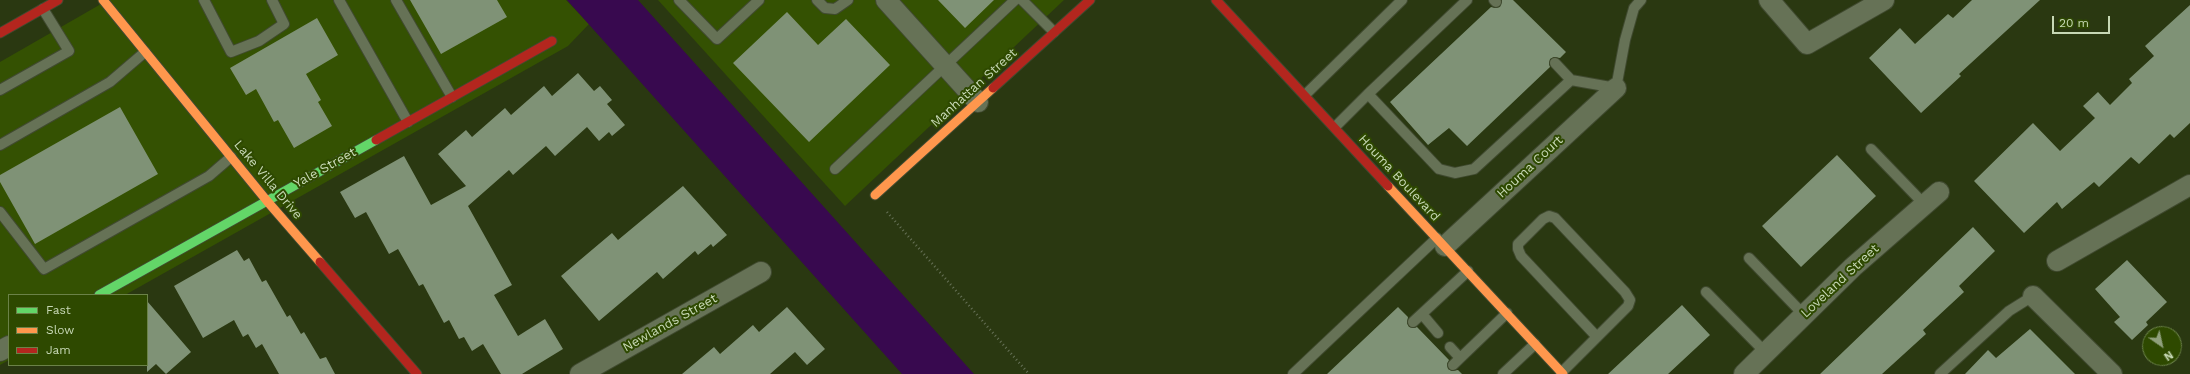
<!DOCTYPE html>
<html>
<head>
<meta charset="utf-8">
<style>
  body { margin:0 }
  #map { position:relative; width:2190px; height:374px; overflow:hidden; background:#2a3811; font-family:"Work Sans",sans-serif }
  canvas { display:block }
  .legend { position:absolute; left:8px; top:294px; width:140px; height:72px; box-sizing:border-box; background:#2e4900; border:1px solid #6b8248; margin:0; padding:5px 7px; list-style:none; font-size:12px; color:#c7d8b5 }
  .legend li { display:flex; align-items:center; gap:8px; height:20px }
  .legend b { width:20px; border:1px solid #6b8248 }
  .north { position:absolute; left:2142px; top:326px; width:40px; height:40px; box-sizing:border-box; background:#2e4900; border:1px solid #6b8248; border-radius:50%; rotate:146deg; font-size:11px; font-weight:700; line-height:16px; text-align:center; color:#c7d8b5 }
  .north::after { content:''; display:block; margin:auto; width:14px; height:18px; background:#90a07c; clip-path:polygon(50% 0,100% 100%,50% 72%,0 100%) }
  .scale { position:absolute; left:2052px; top:16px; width:58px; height:18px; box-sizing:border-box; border:2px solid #c7d8b5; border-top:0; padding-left:5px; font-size:12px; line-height:14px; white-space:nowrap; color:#c7d8b5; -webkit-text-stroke:3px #2e4900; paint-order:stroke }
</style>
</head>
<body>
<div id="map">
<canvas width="2190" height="374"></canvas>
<ul class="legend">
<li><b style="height:5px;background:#63d668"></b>Fast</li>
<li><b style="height:5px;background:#ff974d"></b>Slow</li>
<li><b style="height:5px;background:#b3261e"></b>Jam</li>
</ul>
<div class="north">N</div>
<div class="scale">20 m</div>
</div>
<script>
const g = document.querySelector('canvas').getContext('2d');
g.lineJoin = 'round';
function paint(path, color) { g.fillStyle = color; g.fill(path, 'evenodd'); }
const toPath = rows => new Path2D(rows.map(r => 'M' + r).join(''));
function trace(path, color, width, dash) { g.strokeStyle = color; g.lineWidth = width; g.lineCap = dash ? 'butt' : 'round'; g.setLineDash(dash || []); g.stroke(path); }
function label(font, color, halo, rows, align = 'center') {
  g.font = font + ' "Work Sans",sans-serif'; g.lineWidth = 4; g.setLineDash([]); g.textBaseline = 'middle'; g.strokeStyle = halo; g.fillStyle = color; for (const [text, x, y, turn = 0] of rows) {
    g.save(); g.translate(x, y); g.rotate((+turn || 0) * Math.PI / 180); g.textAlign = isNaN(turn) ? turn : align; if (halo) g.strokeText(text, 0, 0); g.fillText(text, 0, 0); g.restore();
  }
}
const built = toPath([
  [108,0,566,0,589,24,568,46,125,295,9,295,9,360,0,365,0,62],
  [658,0,1064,0,845,206]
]);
const water = toPath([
  [567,0,638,0,974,374,902,374]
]);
const building = toPath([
  [410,0,497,0,507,17,441,54],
  [938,0,994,0,965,28],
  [1502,0,1513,0,1566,52,1560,58,1554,57,1550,59,1549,64,1550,67,1467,146,1449,128,1428,145,1390,102,1491,7,1495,8,1500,7],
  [1972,0,2040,0,1959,74,1961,76,1921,113,1869,58,1900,28,1915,44,1948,14,1953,18],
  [2190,5,2190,123,2174,138,2170,134,2139,164,2131,157,2099,187,2094,182,2062,209,2057,202,2024,233,1974,181,2033,123,2060,151,2095,118,2083,106,2098,92,2110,105,2132,83,2129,79,2154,56,2145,46],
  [787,12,818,45,846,19,890,65,809,142,733,63],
  [317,18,338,55,306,74,321,100,318,102,332,126,294,148,278,120,274,122,256,89,246,95,230,68],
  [578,73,594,91,600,86,612,100,607,104,625,125,612,136,609,132,599,141,587,127,555,156,546,146,513,175,509,170,468,206,512,285,494,295,518,336,545,319,563,349,522,374,501,374,483,344,472,351,464,337,459,339,449,320,444,323,423,284,419,286,398,249,389,254,366,212,355,218,340,192,404,156,431,205,466,186,438,154,466,130,472,137,505,108,511,115,544,86,552,96],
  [120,107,158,174,35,244,0,182,0,175],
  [1837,155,1876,196,1801,267,1762,226],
  [683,186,727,235,713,247,711,244,698,255,695,251,663,279,657,272,599,321,561,276,612,233,618,240],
  [1973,227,1995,251,1959,286,1964,292,1923,330,1926,334,1882,374,1820,374],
  [237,250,244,261,249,258,262,282,266,280,287,317,290,315,301,334,304,332,320,359,326,357,335,374,279,374,262,344,256,348,248,334,243,337,234,320,203,338,174,286],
  [2127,260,2167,302,2146,322,2148,325,2132,340,2114,322,2120,317,2095,289],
  [147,301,191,352,166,374,156,364,147,372],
  [1682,305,1710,335,1668,374,1608,374],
  [787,307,825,349,807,365,795,352,770,374,682,374,714,347,720,354,753,325,759,332],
  [1398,307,1408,317,1407,323,1409,327,1414,328,1417,327,1449,360,1447,364,1448,369,1452,371,1458,370,1462,374,1327,374],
  [2030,329,2075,374,1965,374,1988,350,1996,358]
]);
const path = toPath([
  [887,212,1029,374]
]);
const lane = toPath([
  [204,0,231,52,259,41,284,24,272,0],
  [339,0,408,122],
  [396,0,452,97],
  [679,0,717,39,759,0],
  [817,0,825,8,835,9,848,0],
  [1022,0,1054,32],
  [1494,0,1496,2],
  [1555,63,1571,80],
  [0,90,69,51,43,9],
  [1368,94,1467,0],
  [1305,95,1402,0],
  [1335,127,1368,94,1439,169,1455,173,1474,169,1571,80,1616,88,1625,40,1634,8,1641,0],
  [0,145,110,82,145,52],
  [1871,149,1925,205],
  [835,169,1015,0],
  [0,212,44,269,209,176,231,157],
  [1749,258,1804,315],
  [1706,292,1766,353],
  [1422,314,1438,333],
  [1413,322,1468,271],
  [1450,347,1460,358],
  [1453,365,1507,313],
  [1561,373,1628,306,1630,300,1625,292,1555,218,1549,216,1543,219,1518,244,1518,249,1521,256,1597,337],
  [1293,374,1437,238],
  [1503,374,1535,344],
  [1940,374,2009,311,2033,296]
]);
const street = toPath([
  [886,0,978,102],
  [1769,0,1807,44,1884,0],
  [1445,246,1616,88],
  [2057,261,2190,185],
  [2033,296,2112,374],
  [0,351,9,346],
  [580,374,761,272],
  [1744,374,1853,267,1939,192]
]);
const fast = toPath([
  [99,295,376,140]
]);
const slow = toPath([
  [103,0,267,201,320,262],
  [1388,186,1563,374],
  [875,195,993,88]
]);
const jam = toPath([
  [1216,0,1388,186],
  [0,33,58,0],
  [993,88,1090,0],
  [376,140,552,41],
  [320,262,417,374]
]);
const streetNames = [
  ["Manhattan Street",974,88,-42],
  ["Houma Court",1530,167,-43],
  ["Yale Street",325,168,-29],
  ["Houma Boulevard",1399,178,47],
  ["Lake Villa Drive",268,180,50],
  ["Loveland Street",1840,281,-43],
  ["Newlands Street",670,323,-29]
];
paint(built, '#345102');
paint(water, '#38094f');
paint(building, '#7f9276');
trace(lane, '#404a30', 12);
trace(street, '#404a30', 22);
trace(fast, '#404a30', 11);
trace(slow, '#404a30', 11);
trace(jam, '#404a30', 11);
trace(path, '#687359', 2.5, [1, 3]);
trace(lane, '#667256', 10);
trace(street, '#667256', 20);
trace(fast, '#63d668', 9);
trace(slow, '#ff974d', 9);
trace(jam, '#b3261e', 9);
label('13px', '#c7d8b5', '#2e4900', streetNames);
</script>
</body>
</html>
